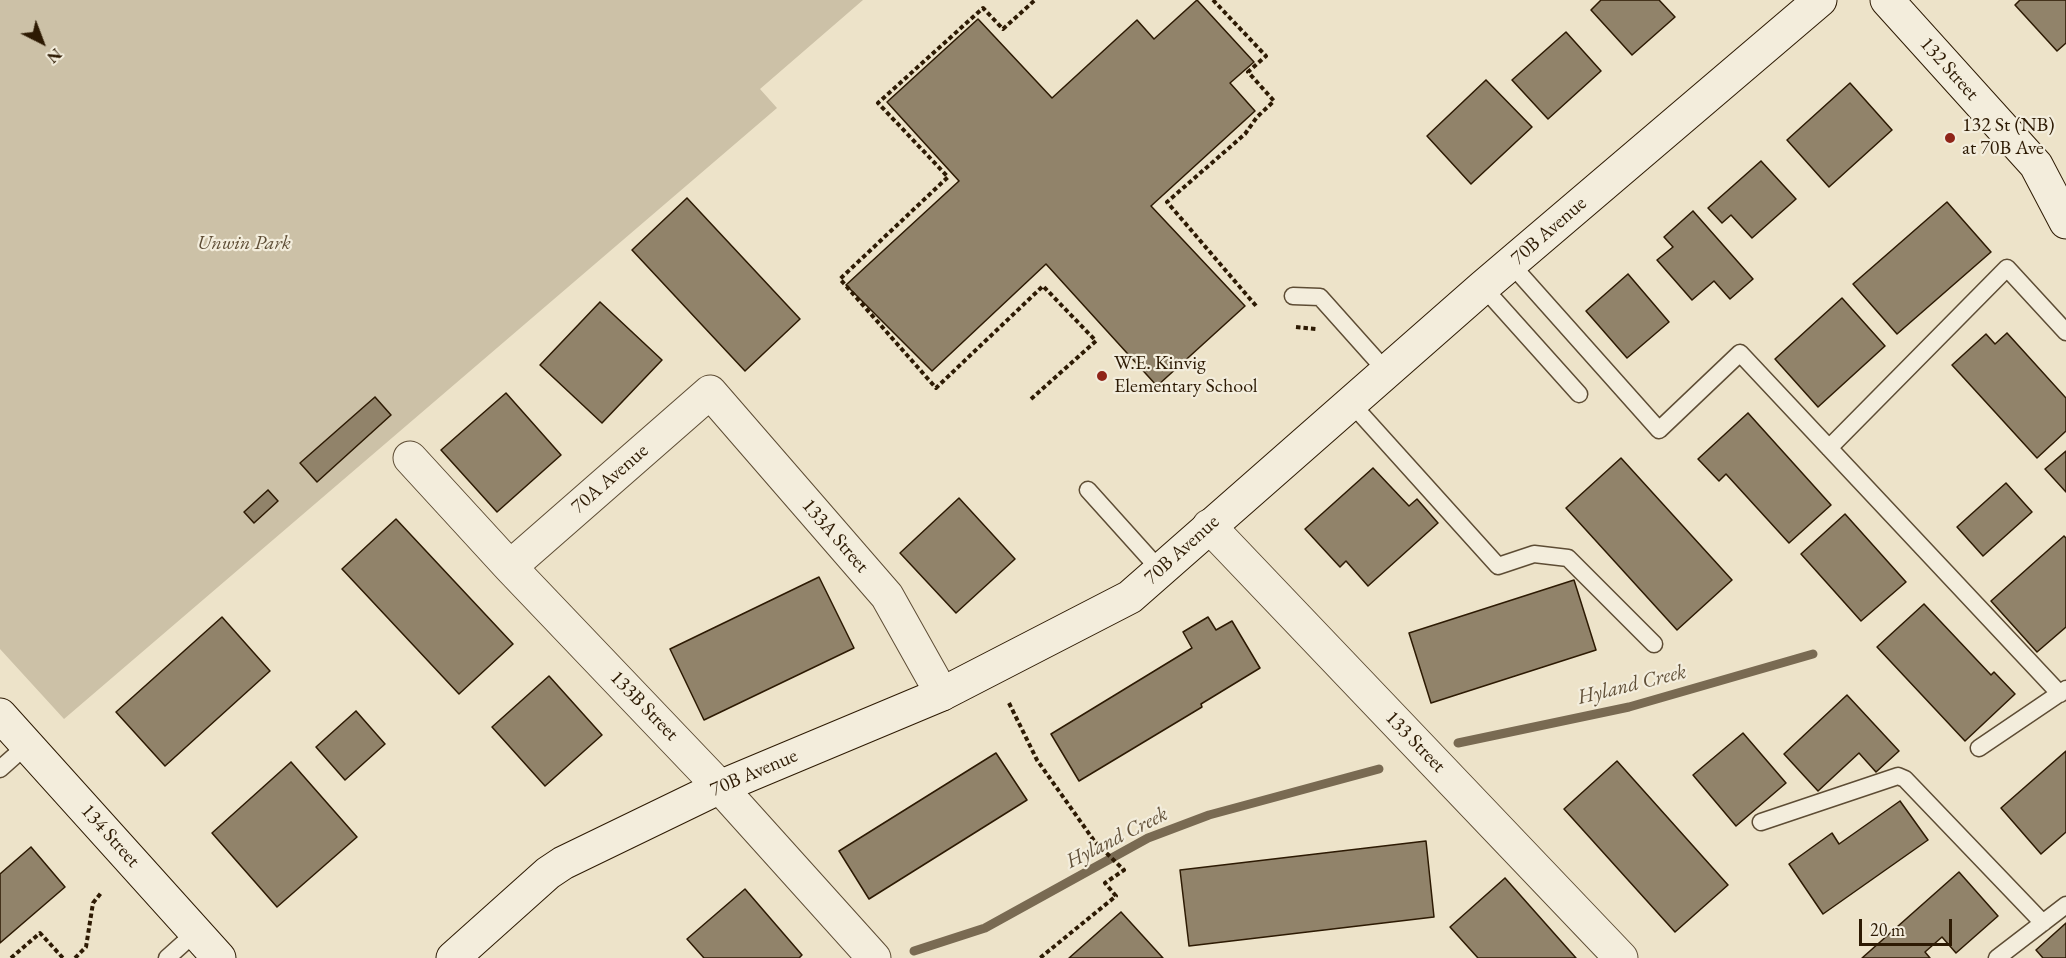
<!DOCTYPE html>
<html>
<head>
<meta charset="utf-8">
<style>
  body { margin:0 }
  #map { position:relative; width:2066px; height:958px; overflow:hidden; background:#ede3c9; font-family:"EB Garamond",serif }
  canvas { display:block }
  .north { position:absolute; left:12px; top:12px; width:60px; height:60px; -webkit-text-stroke:4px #f3eddc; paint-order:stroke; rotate:138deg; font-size:16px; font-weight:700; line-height:24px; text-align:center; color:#2d1a03 }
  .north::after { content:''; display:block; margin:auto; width:21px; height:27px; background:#2d1a03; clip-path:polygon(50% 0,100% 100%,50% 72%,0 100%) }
  .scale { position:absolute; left:1859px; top:919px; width:93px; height:27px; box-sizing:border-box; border:3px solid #2d1a03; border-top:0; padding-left:8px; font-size:18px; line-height:21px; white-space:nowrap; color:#2d1a03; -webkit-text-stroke:4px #f3eddc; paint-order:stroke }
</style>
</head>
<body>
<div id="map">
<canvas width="2066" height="958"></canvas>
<div class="north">N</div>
<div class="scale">20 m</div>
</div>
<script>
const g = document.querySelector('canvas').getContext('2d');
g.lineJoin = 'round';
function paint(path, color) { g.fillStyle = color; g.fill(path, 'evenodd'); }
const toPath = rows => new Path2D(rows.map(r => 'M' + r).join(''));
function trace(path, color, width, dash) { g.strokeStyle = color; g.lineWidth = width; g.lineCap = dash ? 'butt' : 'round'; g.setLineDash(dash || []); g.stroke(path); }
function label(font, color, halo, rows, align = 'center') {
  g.font = font + ' "EB Garamond",serif'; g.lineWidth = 4.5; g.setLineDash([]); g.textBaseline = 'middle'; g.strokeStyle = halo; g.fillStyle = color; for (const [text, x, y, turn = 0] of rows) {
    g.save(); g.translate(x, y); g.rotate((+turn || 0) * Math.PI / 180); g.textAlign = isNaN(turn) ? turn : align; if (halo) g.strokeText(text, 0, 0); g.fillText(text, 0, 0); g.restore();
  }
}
const green = toPath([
  [0,0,863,0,760,89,777,108,64,719,0,649]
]);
const stream = toPath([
  [1458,743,1629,707,1813,654],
  [914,951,985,928,1148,838,1209,815,1379,769]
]);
const building = toPath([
  [1197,0,1254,62,1230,83,1255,111,1151,206,1245,306,1157,386,1046,264,932,371,846,285,959,181,887,102,978,19,1052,98,1137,20,1154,39,1197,0],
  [1601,0,1659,0,1675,17,1632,55,1591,10,1601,0],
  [2020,0,2066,0,2066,43,2057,51,2015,5,2020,0],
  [1566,32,1601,71,1548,119,1512,80,1566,32],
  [1486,80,1532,127,1471,184,1427,136,1486,80],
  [1850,83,1892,130,1829,187,1787,140,1850,83],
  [1761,161,1796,199,1752,238,1731,215,1722,223,1708,208,1761,161],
  [687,198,800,319,745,371,632,250,687,198],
  [1947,202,1991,252,1897,334,1853,284,1947,202],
  [1693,211,1753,279,1730,299,1714,281,1692,300,1657,260,1673,247,1664,237,1693,211],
  [1628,274,1669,322,1627,358,1586,311,1628,274],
  [1842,298,1885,346,1818,407,1775,359,1842,298],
  [600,302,662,360,602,423,540,365,600,302],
  [2007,333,2066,398,2066,431,2037,458,1952,365,1986,334,1995,344,2007,333],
  [506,393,561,455,497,512,441,450,506,393],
  [375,397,391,415,317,482,300,463,375,397],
  [1748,413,1831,505,1789,543,1726,474,1719,481,1698,459,1748,413],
  [2066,451,2066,492,2045,469,2066,451],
  [1621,458,1732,580,1677,630,1566,508,1621,458],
  [1373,468,1409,506,1417,499,1438,523,1368,586,1346,561,1340,567,1305,529,1373,468],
  [2006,483,2032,512,1983,556,1957,527,2006,483],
  [268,490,278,501,254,523,244,512,268,490],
  [959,498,1015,559,956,613,900,553,959,498],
  [1845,514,1906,582,1861,621,1801,554,1845,514],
  [396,519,513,644,459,694,342,569,396,519],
  [2064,536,2066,538,2066,627,2037,652,1991,601,2064,536],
  [819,577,854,648,704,720,670,649,819,577],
  [1574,580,1596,650,1431,703,1409,633,1574,580],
  [1924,604,1991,675,1994,672,2015,694,1965,741,1877,647,1924,604],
  [222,617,270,671,165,766,116,712,222,617],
  [1208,617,1216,630,1232,621,1260,668,1201,704,1202,707,1079,781,1051,734,1192,648,1183,632,1208,617],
  [549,676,602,735,545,786,492,727,549,676],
  [1847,695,1899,751,1876,772,1859,753,1818,791,1784,754,1847,695],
  [356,711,385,744,345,780,316,747,356,711],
  [1743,733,1786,783,1736,826,1693,775,1743,733],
  [2066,751,2066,832,2041,854,2001,808,2066,751],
  [996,753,1027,800,869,899,839,851,996,753],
  [1617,761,1728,885,1675,932,1564,809,1617,761],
  [291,762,357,837,277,907,212,833,291,762],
  [1900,801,1928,840,1823,914,1789,864,1832,833,1839,844,1900,801],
  [1426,841,1434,917,1189,946,1180,870,1426,841],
  [31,847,65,887,0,943,0,874,31,847],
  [1959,872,1998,916,1956,953,1942,937,1925,952,1930,958,1862,958,1959,872],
  [1505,878,1576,958,1478,958,1450,927,1505,878],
  [745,889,802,955,799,958,704,958,687,939,745,889],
  [1121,912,1163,958,1069,958,1121,912],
  [2066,923,2066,958,2043,958,2036,950,2066,923]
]);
const path = toPath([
  [1213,0,1266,56,1248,72,1274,101,1257,117,1245,134,1167,202,1257,307],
  [1296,327,1316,329],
  [1031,399,1096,341,1043,286,936,388,840,279,948,177,878,103,983,8,1003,29,1035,0],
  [1009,703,1037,760,1095,842,1124,870,1105,883,1116,896,1040,958],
  [11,958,40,933,63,958],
  [75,958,86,947,93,903,101,893]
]);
const lane = toPath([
  [1511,264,1659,430,1740,353,2060,694],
  [1483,287,1579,394],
  [1293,296,1320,297,1387,372],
  [1351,403,1498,566,1534,554,1568,558,1654,644],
  [1829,448,2007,268,2066,332],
  [1088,490,1160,570],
  [1979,748,2066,689],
  [0,769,27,745],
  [1761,822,1898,776,1905,779,2043,923],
  [167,958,196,932],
  [1997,958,2066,905]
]);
const street = toPath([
  [410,458,510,567,720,787,874,958],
  [1209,526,1621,958],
  [510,567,710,392,887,596,942,694]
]);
const secondary = toPath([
  [1887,0,2036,165,2066,222],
  [0,715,219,958],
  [453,958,548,873,563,863,720,787,942,694,1130,597,1483,287,1820,0]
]);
const markers = [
  [1950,138,6,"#8f2418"],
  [1102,376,6,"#8f2418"]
];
const streetNames = [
  ["132 Street",1949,69,48],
  ["70B Avenue",1549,231,-41],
  ["70A Avenue",610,479,-41],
  ["133A Street",835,536,49],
  ["70B Avenue",1182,550,-42],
  ["133B Street",644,706,46],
  ["133 Street",1415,742,46],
  ["70B Avenue",754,773,-23],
  ["134 Street",110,836,48]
];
const poiNames = [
  ["132 St (NB)",1962,126],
  ["at 70B Ave",1962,149],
  ["W.E. Kinvig",1114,364],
  ["Elementary School",1114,387]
];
const parkNames = [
  ["Unwin Park",244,244]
];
const waterNames = [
  ["Hyland Creek",1632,685,-14],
  ["Hyland Creek",1117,838,-27]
];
paint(green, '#ccc1a7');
trace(stream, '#796a52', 9);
paint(building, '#91836a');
trace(building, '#2d1a03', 1.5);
trace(lane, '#5d4c34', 19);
trace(street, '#5d4c34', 35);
trace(secondary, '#2d1a03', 35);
trace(path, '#2d1a03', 4, [4.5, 3]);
trace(lane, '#f3eddc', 16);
trace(street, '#f3eddc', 33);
trace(secondary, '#f3eddc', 33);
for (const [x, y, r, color] of markers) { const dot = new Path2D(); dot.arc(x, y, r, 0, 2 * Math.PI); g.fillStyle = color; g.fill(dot); trace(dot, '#f3eddc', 2); }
label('20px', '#2d1a03', '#f3eddc', streetNames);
label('20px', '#2d1a03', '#f3eddc', poiNames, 'left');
label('italic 20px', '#5d4c34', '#f3eddc', parkNames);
label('italic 21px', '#604f37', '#f3eddc', waterNames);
</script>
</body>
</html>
